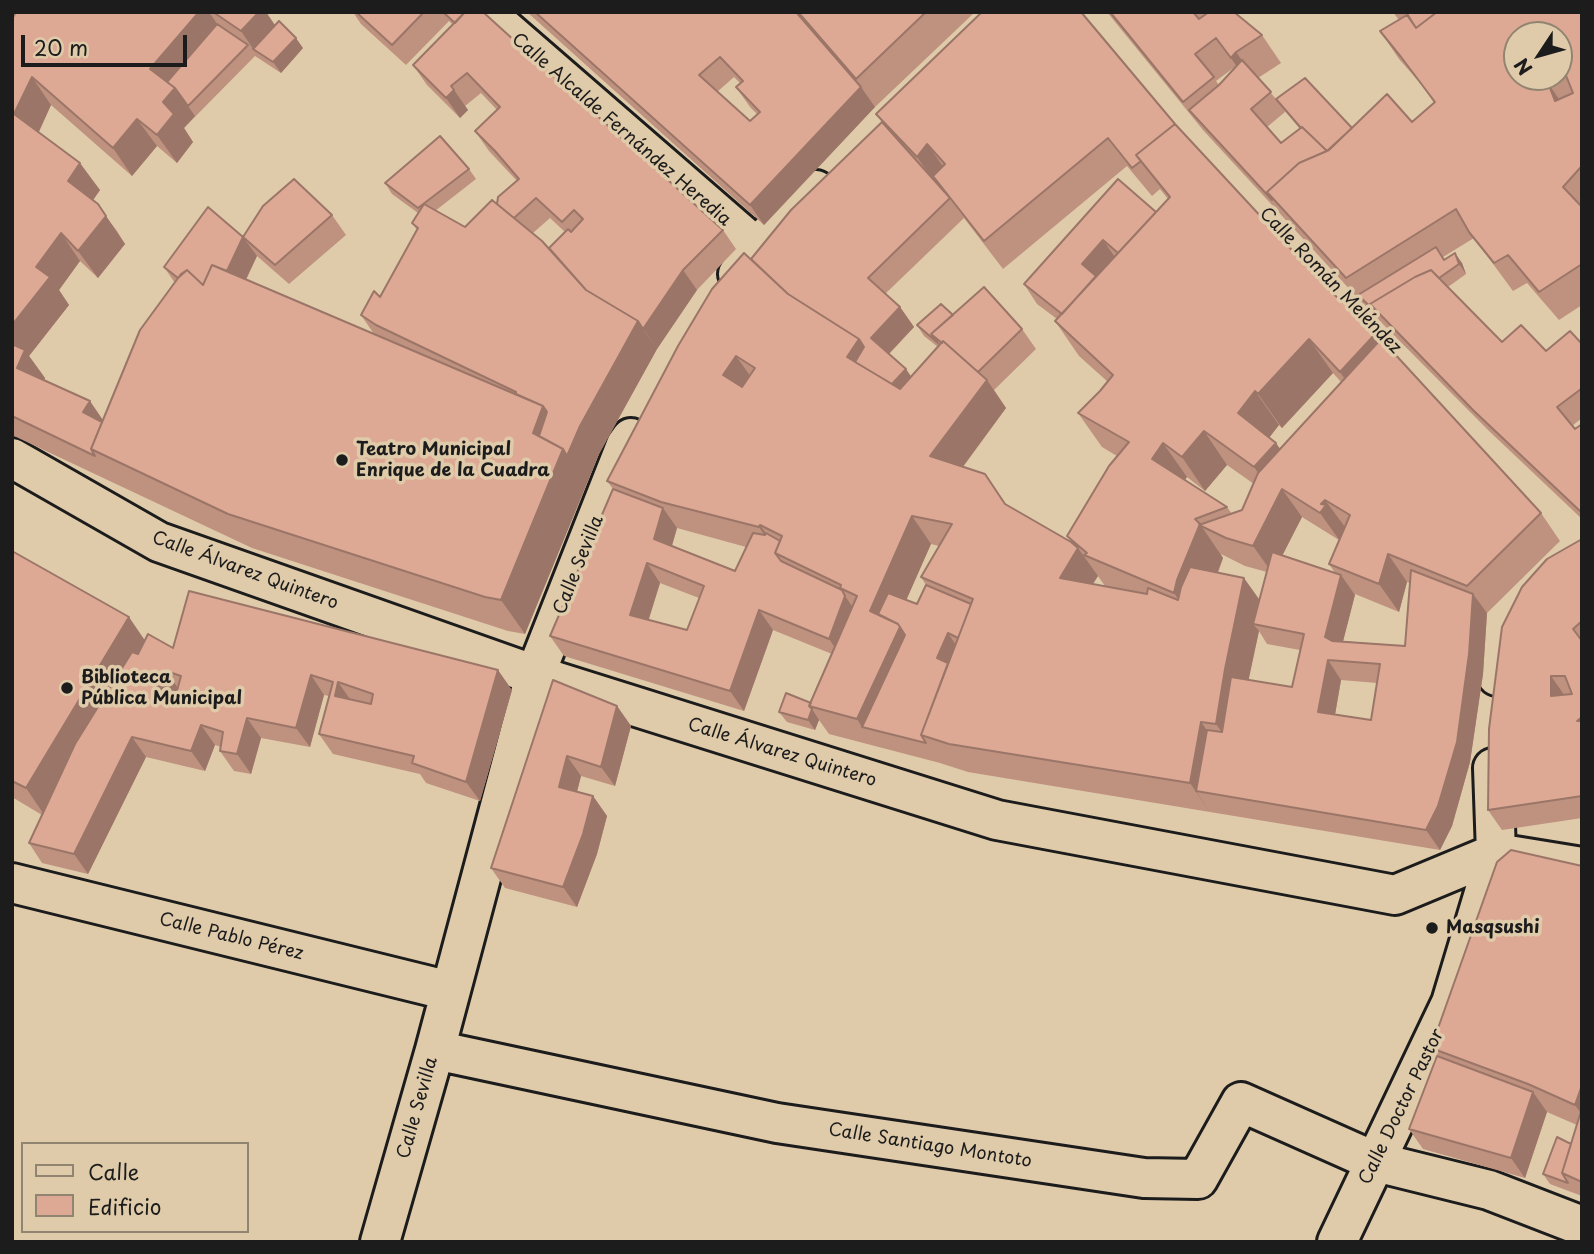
<!DOCTYPE html>
<html>
<head>
<meta charset="utf-8">
<style>
  body { margin:0 }
  #map { position:relative; width:1594px; height:1254px; overflow:hidden; background:#dfcbaa; font-family:"Playpen Sans",sans-serif }
  canvas { display:block }
  .frame { position:absolute; inset:0; border:14px solid #1c1c1c; pointer-events:none }
  .legend { position:absolute; left:21px; top:1142px; width:228px; height:91px; box-sizing:border-box; background:#dfcbaa; border:2px solid #918571; margin:0; padding:9px 12px; list-style:none; font-size:21px; color:#1c1c1c }
  .legend li { display:flex; align-items:center; gap:14px; height:35px }
  .legend b { width:35px; border:2px solid #918571 }
  .north { position:absolute; left:1503px; top:21px; width:70px; height:70px; box-sizing:border-box; background:#dfcbaa; border:2px solid #918571; border-radius:50%; rotate:234deg; font-size:19px; font-weight:700; line-height:28px; text-align:center; color:#1c1c1c }
  .north::after { content:''; display:block; margin:auto; width:24px; height:32px; background:#1c1c1c; clip-path:polygon(50% 0,100% 100%,50% 72%,0 100%) }
  .scale { position:absolute; left:21px; top:35px; width:166px; height:32px; box-sizing:border-box; border:4px solid #1c1c1c; border-top:0; padding-left:9px; font-size:21px; line-height:24px; white-space:nowrap; color:#1c1c1c; -webkit-text-stroke:5px #dfcbaa; paint-order:stroke }
</style>
</head>
<body>
<div id="map">
<canvas width="1594" height="1254"></canvas>
<div class="frame"></div>
<ul class="legend">
<li><b style="height:9px;background:#dfcbaa"></b>Calle</li>
<li><b style="height:19px;background:#dea994"></b>Edificio</li>
</ul>
<div class="north">N</div>
<div class="scale">20 m</div>
</div>
<script>
const g = document.querySelector('canvas').getContext('2d');
g.lineJoin = 'round';
const toPath = rows => new Path2D(rows.map(r => 'M' + r).join(''));
function trace(path, color, width, dash) { g.strokeStyle = color; g.lineWidth = width; g.lineCap = dash ? 'butt' : 'round'; g.setLineDash(dash || []); g.stroke(path); }
function paint(path, color) { g.fillStyle = color; g.fill(path, 'evenodd'); }
function label(font, color, halo, rows, align = 'center') {
  g.font = font + ' "Playpen Sans",sans-serif'; g.lineWidth = 7; g.setLineDash([]); g.textBaseline = 'middle'; g.strokeStyle = halo; g.fillStyle = color; for (const [text, x, y, turn = 0] of rows) {
    g.save(); g.translate(x, y); g.rotate((+turn || 0) * Math.PI / 180); g.textAlign = isNaN(turn) ? turn : align; if (halo) g.strokeText(text, 0, 0); g.fillText(text, 0, 0); g.restore();
  }
}
const pedestrian = toPath([
  [738,274,756,247,816,190],
  [535,675,626,445,631,438]
]);
const minor = toPath([
  [485,12,756,247],
  [1091,12,1202,150,1582,539],
  [12,458,159,542,535,675,997,820,1395,895,1496,853,1582,867],
  [1497,676,1503,621,1553,567,1582,551],
  [12,883,450,991],
  [435,1050,777,1123,1144,1178,1198,1179,1241,1102,1376,1162,1489,1190,1582,1226],
  [380,1242,435,1050,535,675],
  [1337,1242,1451,1003,1496,853,1493,768]
]);
const wall = toPath([
  [12,12,266,12,275,25,303,48,281,73,255,56,184,128,193,142,177,163,157,146,132,176,51,105,39,132,100,190,93,200,117,231,125,244,98,278,80,261,59,290,69,305,29,356,45,378,44,380,103,420,175,283,164,267,243,237,332,215,346,235,289,284,257,256,246,280,374,334,361,315,380,297,417,230,412,223,418,213,392,194,385,183,469,169,476,179,435,211,465,227,497,204,517,181,489,151,475,131,497,110,481,93,465,106,468,110,460,118,427,85,413,65,453,25,449,21,406,65,361,24,353,12,483,12,723,230,736,249,697,290,657,349,599,454,525,634,508,631,252,548,12,435],
  [550,218,565,232,549,248,533,233],
  [527,12,975,12,875,107,764,225],
  [734,77,740,83,736,87,750,107,757,114,750,121,717,92],
  [1107,12,1234,12,1262,35,1281,63,1258,78,1276,99,1352,128,1412,122,1434,103,1421,84,1399,59,1380,31,1399,20,1393,12,1582,12,1582,305,1559,320,1527,283,1513,291,1474,238,1443,257,1444,259,1462,263,1466,274,1448,287,1502,342,1546,351,1582,344,1582,418,1572,426,1575,429,1582,424,1582,519,1488,430,1365,306,1203,130],
  [1236,66,1219,85,1216,81],
  [1284,110,1300,129,1281,143,1267,127,1285,112],
  [876,114,1175,124,1330,291,1381,339,1541,513,1560,541,1487,613,1483,674,1470,762,1452,826,1440,850,968,772,940,763,829,734,819,720,815,730,787,722,779,712,811,703,832,654,773,630,744,711,564,656,550,636,613,489,607,481,751,259,882,122],
  [1127,166,1152,196,1160,189,1168,199,1156,212,1024,284,1037,304,1057,319,1055,321,1079,356,1108,382,1100,391,1078,413,1102,447,1117,456,1067,536,1071,542,1006,505,963,467,1006,408,994,390,1036,349,1022,329,953,315,917,325,924,336,938,347,911,377,889,354,914,327,900,307,885,294,964,218,1003,269],
  [1333,373,1341,382,1280,449,1269,438,1279,425,1282,428],
  [1227,465,1254,484,1242,510,1232,514,1227,507,1185,480,1187,477,1205,491],
  [1302,517,1339,540,1329,564,1335,573,1282,555],
  [677,528,746,547,735,571,672,546],
  [931,544,939,546,921,577,926,585,917,604,906,600],
  [1221,554,1245,566,1267,572,1260,600,1218,573,1223,558],
  [1098,576,1105,586,1093,584],
  [1407,582,1410,583,1405,646,1343,641,1355,594,1399,612],
  [660,583,699,598,687,630,648,620],
  [1259,631,1267,644,1300,650,1292,687,1248,680],
  [1341,680,1377,683,1371,720,1335,715],
  [1582,539,1582,818,1502,830,1488,810],
  [12,551,145,640,173,648,512,690,480,801,426,783,420,774,333,754,319,734,329,696,324,695,310,747,261,738,251,774,234,771,220,751,221,747,215,745,205,771,146,757,88,874,42,863,29,843,42,815,12,797],
  [553,680,617,706,631,726,615,786,581,776,577,792,593,796,607,816,597,854,577,907,505,888,491,868],
  [1582,866,1582,1196,1550,1184,1543,1174,1571,1144,1577,1125,1547,1112,1525,1178,1423,1149,1409,1129,1437,1056,1431,1048]
]);
const shadedWall = toPath([
  [199,12,209,12,224,34,176,89,195,116,184,128,193,142,177,163,157,135,163,102,150,69],
  [257,12,266,12,282,36,253,49,260,59,241,31],
  [296,38,303,48,281,73,273,62],
  [1236,52,1256,80,1250,86,1231,58],
  [32,77,51,105,34,142,14,114],
  [1548,83,1567,111,1555,101],
  [861,87,875,107,764,225,750,205],
  [454,90,468,110,460,118,446,98],
  [137,119,157,146,132,176,113,148],
  [927,144,947,172,936,184,917,157],
  [80,163,100,190,87,209,68,181],
  [98,204,125,244,98,278,78,251],
  [61,233,80,261,59,290,69,305,29,356,45,378,36,396,17,368,12,356,12,325,36,267],
  [243,237,257,256,227,319,213,299],
  [1103,240,1117,260,1096,284,1082,264],
  [1455,253,1462,263,1466,274,1459,264],
  [683,270,697,290,657,349,643,329],
  [900,307,914,327,885,358,871,338],
  [638,321,657,349,599,454,525,634,501,600,533,433,543,406],
  [1377,332,1401,367,1364,406,1340,372],
  [859,339,878,366,872,377,847,357],
  [1309,339,1333,373,1282,428,1258,394],
  [736,356,756,384,742,403,723,375],
  [906,369,919,388,904,407,890,388],
  [987,380,1006,408,950,484,930,456],
  [1255,391,1279,425,1261,448,1238,413],
  [90,401,107,426,83,412],
  [1204,431,1227,465,1205,491,1182,457],
  [1163,443,1187,477,1176,493,1152,459],
  [1276,443,1300,477,1282,489,1302,517,1273,574,1253,546,1277,500,1254,467],
  [1325,500,1345,527,1340,541,1320,513,1321,504],
  [663,508,677,528,668,559,654,539],
  [912,516,931,544,894,628,870,611],
  [1200,524,1223,558,1201,615,1198,628,1174,593,1177,580],
  [760,525,780,553,778,555,759,527],
  [1078,548,1098,576,1079,605,1060,578],
  [1388,554,1407,582,1399,612,1379,584],
  [647,563,660,583,644,635,630,615],
  [1341,575,1355,595,1339,657,1325,637],
  [1244,578,1264,606,1253,624,1259,631,1245,697,1236,752,1216,724,1225,669],
  [1473,594,1487,613,1483,674,1470,762,1452,826,1440,850,1426,830],
  [845,596,859,616,843,659,829,639],
  [759,610,773,630,744,711,730,691],
  [129,617,148,645,45,816,26,788],
  [900,627,919,654,862,727,857,719],
  [948,633,961,653,955,667,937,658],
  [1328,660,1341,680,1332,732,1318,712],
  [498,670,512,690,480,801,466,782],
  [166,671,180,691,166,715,152,695],
  [311,675,324,695,310,747,296,728],
  [1551,676,1565,696,1551,696],
  [338,682,352,702,335,696],
  [617,706,631,726,615,786,601,767],
  [812,709,819,720,815,730,808,720],
  [247,718,261,738,251,774,237,754],
  [1201,722,1221,750,1196,791,1209,811,1190,783],
  [201,725,215,745,205,771,191,751],
  [132,737,146,757,88,874,74,854],
  [567,756,581,776,573,807,559,787],
  [593,796,607,816,597,854,577,907,563,887],
  [1582,1085,1582,1115,1575,1105],
  [1533,1092,1547,1112,1525,1178,1511,1158]
]);
const building = toPath([
  [16,12,199,12,150,69,175,88,163,102,174,114,157,135,137,119,113,148,32,77,14,114,80,163,68,181,98,204,106,216,78,251,61,233,36,267,50,277,12,325,12,19,16,12],
  [213,12,259,12,241,31,213,12],
  [356,12,424,12,392,45,356,12],
  [443,12,465,12,455,23,443,12],
  [465,12,483,12,723,230,683,270,643,329,638,321,586,290,549,248,568,229,571,232,583,219,574,210,562,222,536,198,514,218,497,204,498,197,519,179,495,151,475,131,500,107,467,73,451,86,454,90,446,98,413,65,465,12],
  [535,12,796,12,861,87,750,205,535,12],
  [720,57,743,81,736,87,760,112,750,121,699,75,720,57],
  [798,12,926,12,856,79,798,12],
  [982,12,1081,12,1175,124,1136,155,1141,161,1132,168,1108,138,984,241,933,176,945,164,927,144,917,157,876,114,982,12],
  [1110,12,1193,12,1199,19,1209,12,1234,12,1262,35,1236,52,1231,58,1216,38,1195,54,1214,77,1183,102,1110,12],
  [1406,12,1437,12,1416,28,1406,12],
  [1437,12,1582,12,1582,170,1580,168,1563,187,1582,207,1582,264,1539,292,1508,255,1494,263,1469,232,1456,209,1346,278,1267,192,1299,163,1329,150,1387,94,1412,122,1435,102,1401,57,1380,31,1407,15,1416,28,1437,12],
  [1517,35,1559,35,1559,77,1565,73,1573,93,1555,101,1548,83,1558,77,1517,77,1517,35],
  [279,21,296,38,273,62,253,49,279,21],
  [217,24,248,45,188,106,175,88,167,82,217,24],
  [1242,60,1271,92,1251,109,1281,143,1302,127,1327,151,1299,163,1267,192,1272,200,1189,110,1219,85,1242,60],
  [1305,78,1352,128,1327,151,1302,127,1301,128,1276,99,1305,78],
  [882,122,950,198,868,278,900,307,871,338,906,369,892,384,855,362,864,347,859,339,788,294,751,259,791,210,882,122],
  [1175,124,1330,291,1377,332,1340,372,1309,339,1258,394,1255,391,1238,413,1276,443,1254,467,1204,431,1182,457,1163,443,1152,459,1227,507,1195,519,1200,524,1177,580,1174,593,1084,555,1087,553,1067,536,1109,466,1129,442,1078,413,1100,391,1113,375,1055,321,1170,197,1136,155,1175,124],
  [440,136,469,169,418,208,385,183,440,136],
  [294,179,332,215,275,265,243,237,227,271,212,265,203,285,187,270,178,278,164,267,208,207,243,237,263,206,294,179],
  [1118,179,1156,212,1118,253,1103,240,1082,264,1096,276,1062,314,1024,284,1118,179],
  [492,200,542,241,586,290,638,321,580,426,567,456,563,449,539,436,547,412,543,406,516,394,516,392,376,325,361,315,374,291,380,297,418,228,412,223,424,204,465,227,492,200],
  [1436,247,1444,260,1455,253,1459,264,1439,278,1431,270,1415,277,1370,304,1377,313,1358,295,1436,247],
  [744,253,788,294,859,339,847,357,900,389,943,341,987,380,930,456,985,474,1005,504,1071,542,1078,548,1060,578,1147,594,1148,588,1178,600,1181,587,1190,567,1244,578,1225,669,1216,724,1201,722,1190,783,949,744,921,735,973,599,921,577,952,524,912,516,870,611,898,624,900,627,857,719,809,706,857,596,840,588,841,585,775,553,782,536,760,525,759,527,747,524,661,502,607,481,678,346,712,289,744,253],
  [736,356,755,368,742,387,723,375,736,356],
  [212,265,543,406,533,433,563,449,501,600,485,597,228,514,91,449,140,330,181,274,187,270,203,285,212,265],
  [1431,270,1502,342,1521,325,1546,351,1570,331,1582,344,1582,390,1581,389,1557,407,1575,429,1582,424,1582,509,1580,511,1474,411,1370,304,1415,277,1431,270],
  [984,287,1022,329,978,372,943,341,942,343,931,334,984,287],
  [941,304,953,315,931,334,938,343,917,325,941,304],
  [1381,339,1541,513,1467,586,1388,554,1379,584,1329,564,1350,515,1325,500,1321,504,1326,505,1320,513,1282,489,1253,546,1226,538,1199,525,1242,510,1258,473,1381,339],
  [12,344,25,350,17,368,90,401,83,412,102,422,91,449,95,456,12,416,12,344],
  [613,489,663,508,654,539,735,571,753,533,765,535,766,533,780,541,775,553,781,561,842,590,845,596,829,639,759,610,730,691,550,636,613,489],
  [647,563,704,586,687,630,630,615,647,563],
  [1582,539,1582,621,1573,629,1582,641,1582,717,1577,721,1582,721,1582,796,1488,810,1489,729,1502,627,1522,587,1547,559,1582,539],
  [1551,676,1565,676,1572,694,1551,696,1551,676],
  [12,551,129,617,26,788,12,781,12,551],
  [1272,552,1341,575,1325,637,1332,641,1405,646,1411,570,1473,594,1469,654,1457,742,1438,806,1426,830,1196,791,1207,730,1222,732,1231,677,1292,687,1304,634,1253,624,1272,552],
  [1328,660,1380,664,1371,720,1318,712,1328,660],
  [926,585,971,604,958,638,948,633,937,658,948,663,921,735,926,743,862,727,905,635,898,624,878,614,888,593,917,604,926,585],
  [189,591,498,670,466,782,412,763,414,756,319,734,333,682,311,675,296,728,247,718,237,754,220,751,223,732,201,725,191,751,132,737,74,854,29,843,75,744,132,652,138,654,148,634,173,648,189,591],
  [166,671,181,676,174,702,152,695,166,671],
  [338,682,373,694,371,704,335,696,338,682],
  [553,680,617,706,601,767,567,756,559,787,593,796,583,834,563,887,491,868,553,680],
  [786,693,811,703,809,706,812,709,808,720,779,712,786,693],
  [1511,850,1582,866,1582,1085,1575,1105,1528,1084,1431,1048,1497,862,1511,850],
  [1437,1056,1533,1092,1511,1158,1409,1129,1437,1056],
  [1582,1108,1582,1182,1562,1173,1582,1108],
  [1557,1137,1571,1144,1562,1173,1568,1183,1543,1174,1557,1137]
]);
const markers = [
  [342,460,7,"#1c1c1c"],
  [67,688,7,"#1c1c1c"],
  [1432,928,7,"#1c1c1c"]
];
const streetNames = [
  ["Calle Alcalde Fernández Heredia",621,130,41],
  ["Calle Román Meléndez",1330,281,46],
  ["Calle Sevilla",579,565,-68],
  ["Calle Álvarez Quintero",245,571,20],
  ["Calle Álvarez Quintero",782,753,17],
  ["Calle Pablo Pérez",231,937,14],
  ["Calle Doctor Pastor",1402,1107,-64],
  ["Calle Sevilla",418,1108,-74],
  ["Calle Santiago Montoto",930,1146,9]
];
const poiNames = [
  ["Teatro Municipal",356,450],
  ["Enrique de la Cuadra",356,471],
  ["Biblioteca",81,678],
  ["Pública Municipal",81,699],
  ["Masqsushi",1446,928]
];
trace(pedestrian, '#1c1c1c', 44);
trace(minor, '#1c1c1c', 44);
trace(pedestrian, '#dfcbaa', 38);
trace(minor, '#dfcbaa', 38);
paint(wall, '#bf917f');
paint(shadedWall, '#9b7668');
paint(building, '#dea994');
trace(building, '#9b7668', 2);
for (const [x, y, r, color] of markers) { const dot = new Path2D(); dot.arc(x, y, r, 0, 2 * Math.PI); g.fillStyle = color; g.fill(dot); trace(dot, '#dfcbaa', 2.5); }
label('18px', '#1c1c1c', '#dfcbaa', streetNames);
label('bold 18px', '#1c1c1c', '#dfcbaa', poiNames, 'left');
</script>
</body>
</html>
